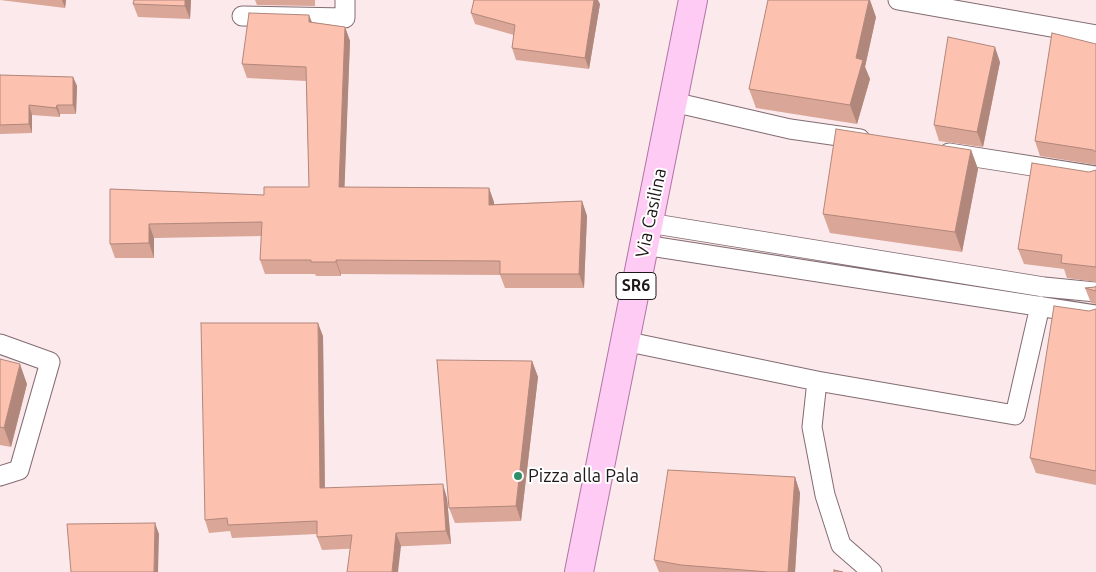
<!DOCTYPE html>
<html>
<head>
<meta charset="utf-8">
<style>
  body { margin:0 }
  canvas { display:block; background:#fce9ec }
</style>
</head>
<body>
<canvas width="1096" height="572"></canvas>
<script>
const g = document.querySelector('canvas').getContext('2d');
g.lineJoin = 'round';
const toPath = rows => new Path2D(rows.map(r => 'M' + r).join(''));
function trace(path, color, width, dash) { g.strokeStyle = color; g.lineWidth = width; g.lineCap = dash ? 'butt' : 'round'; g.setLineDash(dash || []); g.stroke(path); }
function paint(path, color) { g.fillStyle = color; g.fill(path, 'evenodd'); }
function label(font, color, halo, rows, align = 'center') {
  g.font = font + ' Ubuntu,sans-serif'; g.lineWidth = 4; g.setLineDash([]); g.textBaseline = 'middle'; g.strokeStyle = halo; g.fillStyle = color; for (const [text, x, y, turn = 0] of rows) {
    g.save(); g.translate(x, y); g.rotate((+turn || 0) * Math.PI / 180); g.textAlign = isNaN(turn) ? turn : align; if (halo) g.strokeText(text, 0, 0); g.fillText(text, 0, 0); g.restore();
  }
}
const service = toPath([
  [898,0,1096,35],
  [242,16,345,18,345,0],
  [673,102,790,129,860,139],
  [949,153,1096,176],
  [649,223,1044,287,1096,292],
  [644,245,1096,315],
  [624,341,817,381,812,427,825,495,841,545,872,572],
  [0,344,50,362,19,470,0,476],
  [817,381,1015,415,1040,306]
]);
const primary = toPath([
  [579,572,693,0]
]);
const wall = toPath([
  [0,0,66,0,65,8],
  [191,0,190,19,138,17,133,4],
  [255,0,315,0,315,6,257,5],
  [600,4,589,69,516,60,512,48,514,35,475,24,471,13],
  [309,15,312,22,345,27,350,41,344,187,489,188,494,204,582,201,587,216,584,288,505,288,500,275,341,274,341,276,316,276,315,274,265,274,260,260,262,236,154,238,154,258,115,258,110,244,110,189,264,195,309,187,306,81,247,78,242,64],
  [876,17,865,67,870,79,857,124,756,108,749,89],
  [1096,44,1096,165,1040,156,1035,141],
  [1000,62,983,147,939,141,934,125],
  [0,75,73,77,77,86,76,114,60,114,60,117,32,115,32,133,0,134],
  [971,150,978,169,962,252,830,233,823,214],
  [1096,170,1096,282,1067,278,1064,269,1024,264,1018,249,1089,172],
  [1096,286,1096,304,1091,303,1085,288,1095,287],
  [1096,309,1096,485,1036,473,1030,458,1089,311],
  [323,336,325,488,447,498,451,544,322,550,317,537,317,534,232,538,230,531,209,533,205,520],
  [0,359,27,384,11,447,0,445],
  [532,361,538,377,521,521,455,523,449,508],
  [795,477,800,493,795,572,659,572,654,560]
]);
const shadedWall = toPath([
  [62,0,66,0,65,8],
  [185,0,191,0,190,19,185,6],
  [594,0,598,0,600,4,589,69,585,58],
  [869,0,870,0,876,17,865,67,870,79,857,124,850,105,856,58],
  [309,15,314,29,309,22],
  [345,27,350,41,344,202,339,187],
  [995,47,1000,62,983,147,977,132],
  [73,77,77,86,76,114,73,105],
  [29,105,32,115,32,133,29,124],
  [57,105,60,114,60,117,56,108],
  [971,150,978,169,962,252,955,232],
  [489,188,494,202,494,219,489,205],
  [582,201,587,216,584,288,579,274],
  [149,224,154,238,154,258,149,243],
  [336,260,341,274,341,276,336,262],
  [318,323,323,336,325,501,320,488],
  [532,361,538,377,521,521,516,506],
  [20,364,27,384,11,447,4,428],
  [795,477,800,493,795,572,788,572],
  [443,484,447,498,451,544,446,531],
  [155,523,159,534,158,572,154,572],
  [396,533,401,546,398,572,392,572]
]);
const building = toPath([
  [134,0,185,0,185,6,133,4,134,0],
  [474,0,594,0,585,58,512,48,515,25,471,13,474,0],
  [768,0,869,0,856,58,863,60,850,105,749,89,768,0],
  [249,13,309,15,309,22,345,27,339,187,489,188,489,205,582,201,579,274,500,274,500,261,336,260,336,262,311,262,311,260,260,260,262,222,149,224,149,243,110,244,110,189,264,195,264,187,309,187,306,67,242,64,249,13],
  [1052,33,1096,44,1096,152,1093,150,1035,141,1052,33],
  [948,37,995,47,977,132,934,125,948,37],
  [0,75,73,77,73,105,57,105,56,108,29,105,29,124,0,125,0,75],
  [836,129,971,150,955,232,823,214,836,129],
  [1032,163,1089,172,1096,170,1096,267,1061,263,1062,255,1018,249,1032,163],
  [1096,286,1096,291,1085,288,1095,287,1096,286],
  [1054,306,1089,311,1096,309,1096,471,1030,458,1054,306],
  [201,323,318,323,320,488,443,484,446,531,396,533,392,572,347,572,352,535,317,537,317,521,228,525,227,518,205,520,201,323],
  [0,359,20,364,4,428,0,427,0,359],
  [437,360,532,361,516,506,449,508,437,360],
  [668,470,795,477,788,572,768,572,681,565,654,560,668,470],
  [155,523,154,572,71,572,67,524,155,523],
  [834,570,843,572,834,572,834,570]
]);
const markers = [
  [518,476,5,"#2d8e68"]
];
const shields = [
  [636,286,40]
];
const shieldNames = [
  ["SR6",636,286]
];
const streetNames = [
  ["Via Casilina",651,213,-78]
];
const poiNames = [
  ["Pizza alla Pala",528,476]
];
trace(service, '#836d72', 21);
trace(primary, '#b075a4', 30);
trace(service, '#fff', 19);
trace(primary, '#fecbf5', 28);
paint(wall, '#daa697');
paint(shadedWall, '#b1877b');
paint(building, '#fdc1b0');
trace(building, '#b1877b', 1);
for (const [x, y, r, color] of markers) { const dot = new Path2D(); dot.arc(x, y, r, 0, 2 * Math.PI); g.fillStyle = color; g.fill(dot); trace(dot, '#fff', 2); }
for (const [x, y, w] of shields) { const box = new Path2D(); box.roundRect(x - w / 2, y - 13.5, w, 27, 4); g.fillStyle = '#fff'; g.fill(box); trace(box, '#1f1718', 1); }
label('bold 16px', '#1f1718', null, shieldNames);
label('18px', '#1f1718', '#fff', streetNames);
label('18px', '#1f1718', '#fff', poiNames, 'left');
</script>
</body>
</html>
